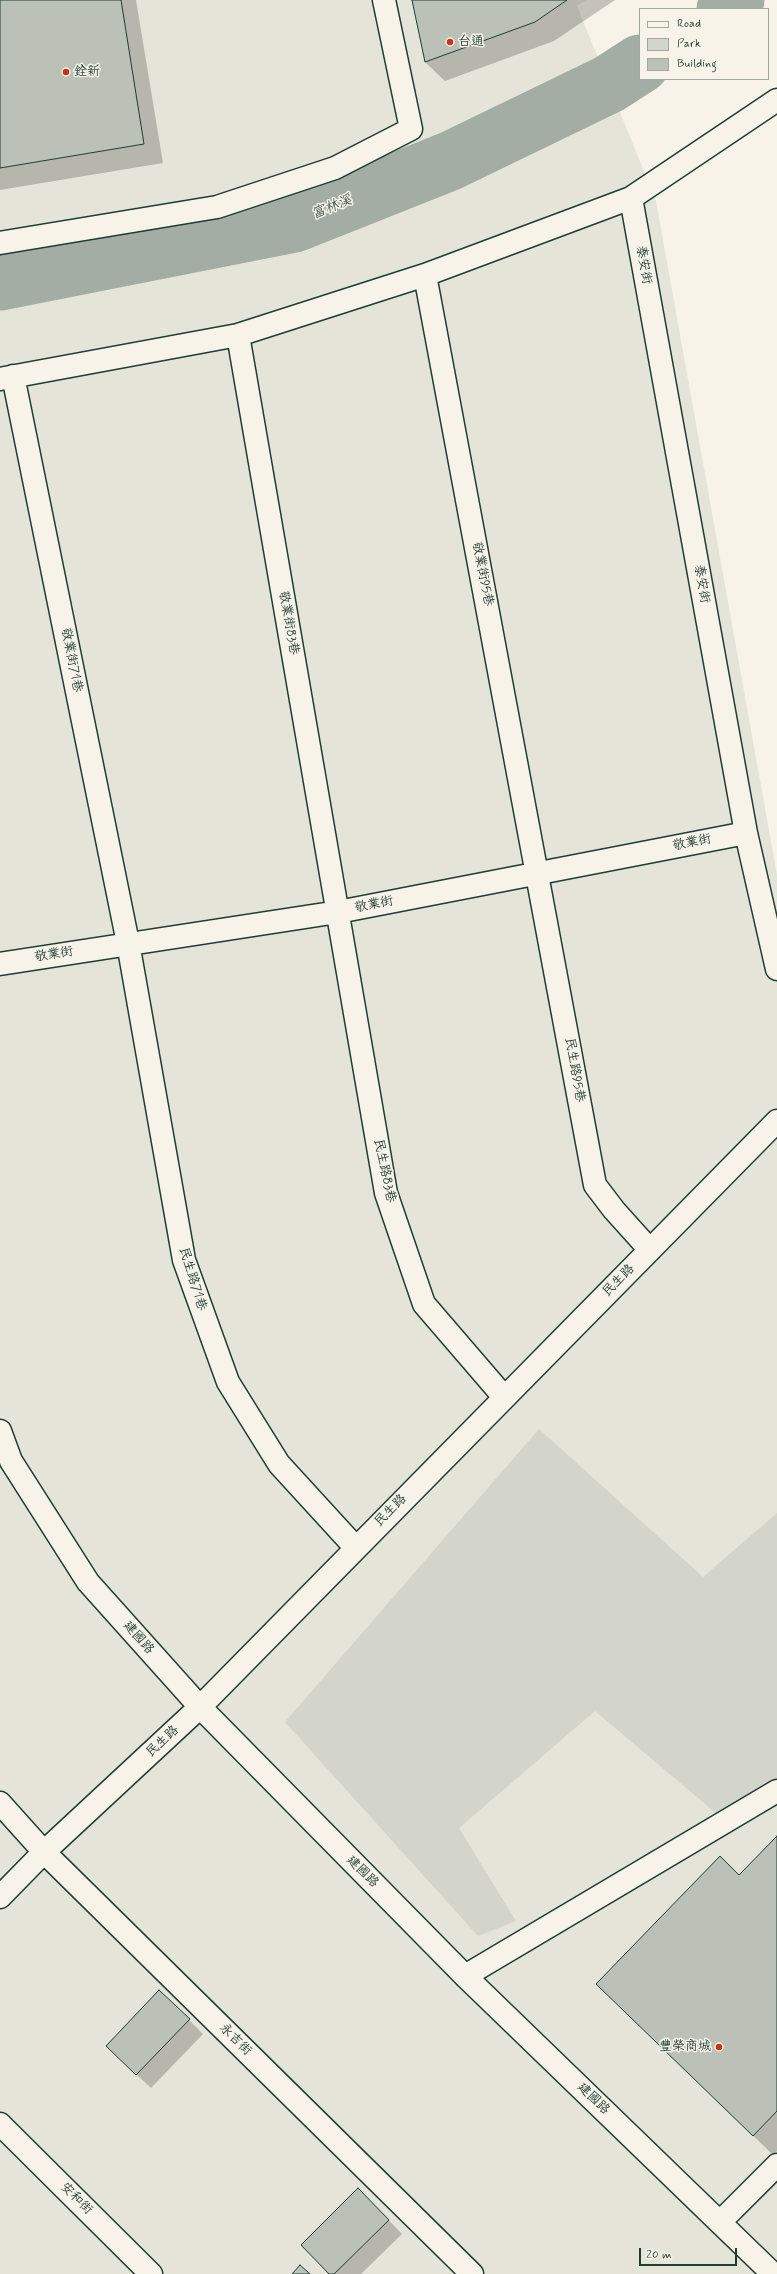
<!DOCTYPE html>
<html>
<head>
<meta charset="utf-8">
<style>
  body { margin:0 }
  #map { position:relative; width:777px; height:2274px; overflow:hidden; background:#f7f3e8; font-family:Mynerve,sans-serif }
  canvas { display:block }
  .legend { position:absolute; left:639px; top:8px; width:130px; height:72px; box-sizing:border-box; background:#f7f3e8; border:1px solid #a1aaa0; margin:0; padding:5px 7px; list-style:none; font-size:12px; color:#1f3d34 }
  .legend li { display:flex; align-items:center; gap:8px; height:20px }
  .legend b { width:20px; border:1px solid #a1aaa0 }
  .scale { position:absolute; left:639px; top:2248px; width:98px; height:18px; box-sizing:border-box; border:2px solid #1f3d34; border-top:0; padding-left:5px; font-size:12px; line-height:14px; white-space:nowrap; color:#1f3d34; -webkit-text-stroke:3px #f7f3e8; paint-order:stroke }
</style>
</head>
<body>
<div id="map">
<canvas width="777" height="2274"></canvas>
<ul class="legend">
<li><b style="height:5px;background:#f7f3e8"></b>Road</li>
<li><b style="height:11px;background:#d3d5ca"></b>Park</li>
<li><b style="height:11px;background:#bbc1b6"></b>Building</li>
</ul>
<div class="scale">20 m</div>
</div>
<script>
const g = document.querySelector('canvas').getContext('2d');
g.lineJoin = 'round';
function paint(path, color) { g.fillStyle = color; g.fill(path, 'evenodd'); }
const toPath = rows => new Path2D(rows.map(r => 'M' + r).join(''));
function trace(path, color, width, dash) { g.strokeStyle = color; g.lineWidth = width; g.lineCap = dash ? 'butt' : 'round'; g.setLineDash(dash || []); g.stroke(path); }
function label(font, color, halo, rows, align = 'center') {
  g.font = font + ' Mynerve,"LXGW WenKai TC",sans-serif'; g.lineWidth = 3; g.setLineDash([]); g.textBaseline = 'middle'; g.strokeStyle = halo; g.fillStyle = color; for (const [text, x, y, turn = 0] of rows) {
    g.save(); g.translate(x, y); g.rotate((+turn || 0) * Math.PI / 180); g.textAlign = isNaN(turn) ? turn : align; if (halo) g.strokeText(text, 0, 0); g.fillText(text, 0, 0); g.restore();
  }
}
const built = toPath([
  [0,0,586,0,577,6,656,201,777,875,777,2274,0,2274]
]);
const green = toPath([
  [539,1429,703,1577,777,1513,777,1778,717,1814,595,1711,459,1828,516,1921,478,1936,285,1722]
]);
const shadow = toPath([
  [0,0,136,0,163,163,0,190],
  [413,0,615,0,554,41,445,81,425,62],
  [777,1837,777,2151,773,2155,617,2003],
  [189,2020,203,2034,151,2088,121,2060],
  [372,2203,402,2234,361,2274,330,2274]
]);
const river = toPath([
  [726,9,735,0],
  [0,281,294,223,450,161,609,84,640,64]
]);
const building = toPath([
  [0,0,121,0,144,144,0,168,0,0],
  [412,0,567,0,535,22,425,62,412,0],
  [777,1836,777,2111,753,2136,596,1984,720,1856,739,1875,777,1836],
  [159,1990,190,2019,136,2075,106,2046,159,1990],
  [358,2188,389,2220,334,2274,329,2274,301,2245,358,2188],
  [300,2265,310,2274,292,2274,300,2265]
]);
const minor = toPath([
  [631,198,746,833,777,969],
  [0,243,217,207,335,168,411,129,384,0],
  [425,275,595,1185,614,1210,650,1250],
  [238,335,386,1193,424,1304,504,1397],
  [13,376,128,943,184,1260,228,1382,279,1464,355,1547],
  [0,379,238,335,425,275,631,198,777,100],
  [0,964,338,912,746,833],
  [0,1431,11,1461,88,1582,200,1707,465,1976,773,2274],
  [0,1803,44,1852,472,2274],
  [0,1897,44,1852,200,1707,777,1121],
  [465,1976,777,1791],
  [0,2124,151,2274],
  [720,2222,777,2165]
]);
const markers = [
  [450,42,4,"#c8321e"],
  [66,72,4,"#c8321e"],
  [719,2047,4,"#c8321e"]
];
const poiNames = [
  ["台通",458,42],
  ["銓新",74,72],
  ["豐榮商城",711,2047,"right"]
];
const streetNames = [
  ["泰安街",643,265,80],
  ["敬業街95巷",482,574,79],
  ["泰安街",701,584,80],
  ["敬業街83巷",288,623,80],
  ["敬業街71巷",71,660,79],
  ["敬業街",692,843,-11],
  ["敬業街",374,905,-11],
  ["敬業街",54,955,-9],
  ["民生路95巷",574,1070,80],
  ["民生路83巷",384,1171,78],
  ["民生路71巷",192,1279,73],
  ["民生路",619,1281,-45],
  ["民生路",391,1511,-45],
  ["建國路",138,1638,48],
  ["民生路",163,1742,-43],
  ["建國路",362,1872,45],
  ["永吉街",235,2040,45],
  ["建國路",593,2099,44],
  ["安和街",76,2199,45]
];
const waterNames = [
  ["富林溪",332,208,-22]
];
paint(built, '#e5e4d9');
paint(green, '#d3d5ca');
paint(shadow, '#0003');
trace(river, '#a4ada3', 59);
paint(building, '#bbc1b6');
trace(building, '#1f3d34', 1);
trace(minor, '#1f3d34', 25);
trace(minor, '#f7f3e8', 22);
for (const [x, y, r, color] of markers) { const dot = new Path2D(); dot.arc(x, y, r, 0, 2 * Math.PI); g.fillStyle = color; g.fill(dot); trace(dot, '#f7f3e8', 1.5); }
label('13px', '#1f3d34', '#f7f3e8', poiNames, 'left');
label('13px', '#1f3d34', '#f7f3e8', streetNames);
label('italic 14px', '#405950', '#f7f3e8', waterNames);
</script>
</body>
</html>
